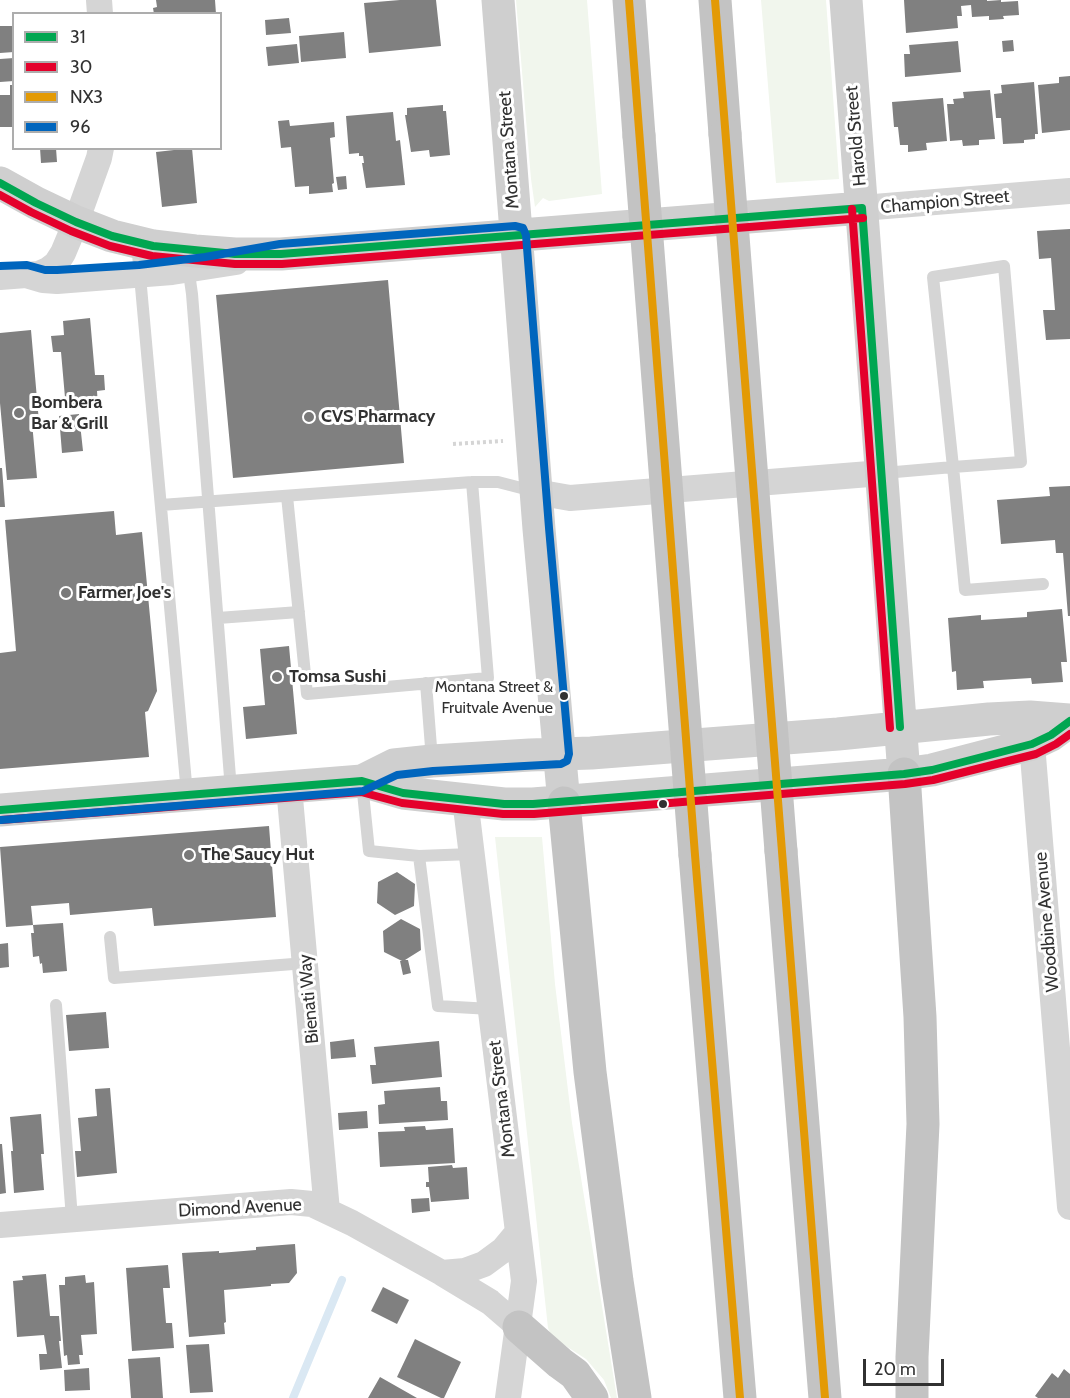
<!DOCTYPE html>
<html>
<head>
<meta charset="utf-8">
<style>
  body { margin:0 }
  #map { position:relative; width:1070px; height:1398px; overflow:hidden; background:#fff; font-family:Cabin,sans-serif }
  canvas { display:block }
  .legend { position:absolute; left:12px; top:12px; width:210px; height:138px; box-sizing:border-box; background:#fff; border:2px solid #adadad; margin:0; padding:8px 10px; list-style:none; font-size:18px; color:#313131 }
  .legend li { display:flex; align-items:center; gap:12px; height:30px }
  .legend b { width:30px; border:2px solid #adadad }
  .scale { position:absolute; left:863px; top:1359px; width:81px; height:27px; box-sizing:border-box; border:3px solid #313131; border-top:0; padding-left:8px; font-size:18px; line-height:21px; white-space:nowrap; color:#313131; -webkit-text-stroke:4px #fff; paint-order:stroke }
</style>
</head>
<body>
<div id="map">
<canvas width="1070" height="1398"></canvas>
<ul class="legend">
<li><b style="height:8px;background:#00a651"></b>31</li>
<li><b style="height:8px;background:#e4002b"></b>30</li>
<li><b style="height:8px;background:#e39a05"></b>NX3</li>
<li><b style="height:8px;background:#0065bd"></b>96</li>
</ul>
<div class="scale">20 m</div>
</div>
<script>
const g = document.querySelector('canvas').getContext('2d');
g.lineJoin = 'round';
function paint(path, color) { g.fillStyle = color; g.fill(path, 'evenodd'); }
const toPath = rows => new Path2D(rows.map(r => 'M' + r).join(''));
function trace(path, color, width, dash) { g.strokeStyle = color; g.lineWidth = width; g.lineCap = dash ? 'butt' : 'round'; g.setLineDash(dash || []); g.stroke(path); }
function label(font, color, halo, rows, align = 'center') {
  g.font = font + ' Cabin,sans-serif'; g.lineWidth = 6; g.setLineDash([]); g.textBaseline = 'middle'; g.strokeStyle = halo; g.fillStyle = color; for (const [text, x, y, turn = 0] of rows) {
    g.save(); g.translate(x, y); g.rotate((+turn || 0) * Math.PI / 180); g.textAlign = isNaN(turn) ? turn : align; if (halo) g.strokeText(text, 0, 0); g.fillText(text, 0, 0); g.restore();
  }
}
const green = toPath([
  [516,0,587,0,602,194,549,201,543,198,535,207,531,179],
  [761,0,826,0,839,179,776,183],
  [495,837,542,837,555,984,572,1123,617,1398,611,1398,604,1380,586,1359,552,1337,548,1328]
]);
const stream = toPath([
  [293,1398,342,1280]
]);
const building = toPath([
  [156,0,215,0,216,14,154,14,153,8,157,7],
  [400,0,436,0,441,46,369,53,364,3],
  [904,0,987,0,987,1,1001,0,1001,2,1018,1,1019,15,1003,16,1004,19,989,20,989,16,972,17,971,5,961,6,962,16,957,16,958,28,906,33],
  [289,18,291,33,266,35,265,20],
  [0,26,14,26,14,52,0,53],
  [344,32,346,58,301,62,299,36],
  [1013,40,1014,51,1003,52,1002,41],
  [958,41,961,72,905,77,904,54,910,54,909,45],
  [297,44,299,63,268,66,266,47],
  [14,58,14,81,0,82,0,59],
  [1070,76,1070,130,1042,133,1038,85,1059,83,1059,77],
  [1034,82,1038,134,1035,134,1035,139,1024,140,1024,143,1003,144,1001,118,996,118,994,94,1002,93,1001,85],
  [10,85,14,85,14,127,0,127,0,95,10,95],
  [990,90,995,139,979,140,979,145,963,146,962,140,950,141,947,104,954,104,953,99,964,98,963,92],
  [943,98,947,141,926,143,927,150,908,152,908,145,900,145,898,127,894,127,892,102],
  [443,105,443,111,446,111,450,155,430,157,429,150,411,152,405,115,407,115,407,108],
  [393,112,396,141,400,140,405,185,366,188,362,163,364,163,363,156,359,156,359,153,349,154,346,116],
  [289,120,290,126,334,122,335,137,330,138,334,183,332,184,333,192,309,194,309,186,295,187,291,147,281,148,278,121],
  [40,148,56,148,57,162,41,163],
  [192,148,197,203,162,207,156,152],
  [346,176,347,189,338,190,336,177],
  [1070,229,1070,339,1046,340,1043,310,1055,310,1051,258,1039,259,1037,231],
  [388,280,404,463,233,478,216,295],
  [90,318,95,375,104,375,105,390,97,391,98,406,66,409,61,352,53,352,51,336,64,335,63,321],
  [31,330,39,422,32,422,37,478,7,480,0,403,0,333],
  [79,414,83,451,62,453,59,416],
  [0,468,2,468,5,507,0,507],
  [1070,486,1070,616,1068,616,1063,553,1056,553,1055,540,1001,544,997,500,1050,496,1049,487],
  [114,511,116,535,142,532,157,691,148,711,145,712,149,757,0,769,0,653,16,651,5,520],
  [1062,609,1067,662,1061,662,1063,682,1032,684,1031,678,983,681,984,688,957,690,956,671,952,672,948,618,981,615,981,620,1027,617,1027,612],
  [289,646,297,734,246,739,243,707,265,705,260,649],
  [269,826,276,917,154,926,152,908,70,915,69,903,31,906,33,925,6,927,0,847],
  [397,872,415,884,414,906,395,915,377,903,378,882],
  [401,919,420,929,421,950,405,960,408,960,411,973,403,975,400,961,402,961,384,952,383,931],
  [63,923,67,971,43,973,42,963,40,964,39,956,33,957,31,933,34,933,33,925],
  [8,943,9,967,0,968,0,944],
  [106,1012,109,1048,69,1051,66,1015],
  [354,1039,356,1057,331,1059,330,1042],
  [439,1041,442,1077,372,1084,370,1065,376,1065,374,1047],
  [440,1087,441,1101,447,1101,448,1120,379,1124,378,1105,385,1104,384,1091],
  [110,1088,117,1173,77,1177,75,1151,81,1151,78,1118,97,1116,95,1089],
  [367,1111,368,1128,339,1130,338,1113],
  [41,1114,44,1154,41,1154,44,1190,14,1193,11,1151,13,1151,10,1117],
  [425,1126,426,1130,453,1128,455,1163,380,1167,378,1132,405,1131,404,1127],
  [0,1144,2,1144,6,1193,0,1194],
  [452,1165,453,1168,467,1167,469,1199,431,1202,429,1187,426,1187,426,1182,429,1182,428,1167],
  [429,1198,430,1211,412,1213,411,1199],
  [295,1244,297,1273,289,1283,271,1284,271,1286,224,1290,226,1322,224,1323,225,1334,189,1337,182,1253,219,1251,219,1253,256,1250,256,1247],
  [168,1265,170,1288,163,1288,166,1323,172,1323,174,1348,132,1351,126,1268],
  [46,1274,50,1316,59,1316,61,1341,59,1341,62,1368,40,1370,39,1354,47,1354,44,1335,17,1337,13,1281,23,1280,22,1276],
  [85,1275,86,1283,94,1282,97,1334,81,1335,83,1355,79,1355,80,1364,68,1365,67,1355,64,1356,59,1285,65,1285,65,1277],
  [383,1287,409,1300,397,1324,371,1311],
  [415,1339,461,1362,444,1398,441,1398,397,1377],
  [209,1344,213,1392,190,1393,186,1345],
  [160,1357,163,1398,131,1398,128,1359],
  [89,1368,90,1390,65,1391,64,1370],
  [1064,1369,1070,1374,1070,1398,1038,1398,1035,1396,1052,1373,1058,1378],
  [380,1377,417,1398,368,1398]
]);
const path = toPath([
  [453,444,503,441]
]);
const lane = toPath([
  [137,243,187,794],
  [188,266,192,294,231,790],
  [1004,266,1021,462,953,467,933,277,1004,266],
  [884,473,953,467,965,590,1043,584],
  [287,496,307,694,488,678,472,482],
  [161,505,472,482,498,482,533,491],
  [218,618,299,612],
  [426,683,432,760],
  [362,783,369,851,419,856],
  [471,854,419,856,438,1006,491,1009],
  [110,937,114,978,306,963],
  [56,1005,72,1219]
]);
const street = toPath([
  [99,0,100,14],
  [862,208,1070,191],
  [26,275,43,280,57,281,172,272,236,262],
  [0,277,39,274,48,270,56,264,63,253,76,222,99,158,101,148],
  [536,492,570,498,882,473],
  [1032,744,1070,1207],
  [289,787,327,1211],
  [465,799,524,1281,508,1398],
  [0,1225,291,1202,312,1204,352,1223,442,1273,490,1302,519,1327],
  [442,1273,465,1271,484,1264,503,1250,518,1232]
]);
const secondary = toPath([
  [498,0,539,529,564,803],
  [846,0,904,774],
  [0,183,36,203,76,222,112,236,153,246,195,251,235,254,281,254,862,208],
  [362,781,403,793,504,804,533,804,904,774,932,770,1032,744,1051,735,1070,721],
  [0,810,362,781,394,765,432,761,530,755,591,753,838,734,989,719,1030,717,1070,720]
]);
const highway = toPath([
  [629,0,639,136],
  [715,0,725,134],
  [904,774,920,1017,923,1124,912,1357,912,1398],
  [564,803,590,1072,617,1281,635,1398],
  [781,851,825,1398],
  [695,855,740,1398],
  [519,1327,560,1363,575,1374,592,1398]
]);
const highwayBridge = toPath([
  [725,134,781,851],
  [639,136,695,855]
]);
const bus1 = toPath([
  [0,183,36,203,76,222,112,236,153,246,235,254,281,254,862,208,900,727],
  [0,810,362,781,403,793,504,804,533,804,904,774,932,770,1032,744,1051,735,1070,721]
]);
const bus2 = toPath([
  [0,195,31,212,71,231,110,246,152,256,235,264,282,264,863,218],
  [852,209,890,728],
  [1,820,361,792,402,803,503,814,534,814,905,784,933,780,1036,754,1056,744,1070,734]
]);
const bus3 = toPath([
  [629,0,695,855,740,1398],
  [715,0,825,1398]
]);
const bus4 = toPath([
  [0,266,27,265,45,270,57,270,139,265,205,257,280,244,515,226,523,228,526,235,549,528,569,754,567,761,561,764,433,771,397,775,363,791,1,820]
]);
const markers = [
  [19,413,6,"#797979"],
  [309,417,6,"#797979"],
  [66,593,6,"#797979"],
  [277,677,6,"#797979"],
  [564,696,5,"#313131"],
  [663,804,5,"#313131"],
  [189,855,6,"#797979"]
];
const busNames = [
  ["Montana Street &",553,687],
  ["Fruitvale Avenue",553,708]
];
const streetNames = [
  ["Harold Street",856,136,-95],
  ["Montana Street",509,150,-94],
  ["Champion Street",945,202,-5],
  ["Woodbine Avenue",1047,922,-95],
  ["Bienati Way",309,999,-95],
  ["Montana Street",502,1099,-97],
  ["Dimond Avenue",240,1208,-3]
];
const poiNames = [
  ["Bombera",31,403],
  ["Bar & Grill",31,424],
  ["CVS Pharmacy",321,417],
  ["Farmer Joe's",78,593],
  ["Tomsa Sushi",289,677],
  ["The Saucy Hut",201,855]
];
paint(green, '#f1f6ed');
trace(stream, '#dae8f3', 8);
paint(building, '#808080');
trace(path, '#d5d5d5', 4, [3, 3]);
trace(lane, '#d5d5d5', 12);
trace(street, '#d5d5d5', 26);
trace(secondary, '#cfcfcf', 33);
trace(highway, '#c3c3c3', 33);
trace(highwayBridge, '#c3c3c3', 33);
trace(bus1, '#00a651', 8);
trace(bus2, '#e4002b', 8);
trace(bus3, '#e39a05', 8);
trace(bus4, '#0065bd', 8);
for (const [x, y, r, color] of markers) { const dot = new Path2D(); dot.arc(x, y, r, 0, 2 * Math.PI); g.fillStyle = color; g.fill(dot); trace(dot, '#fff', 2); }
label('16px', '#313131', '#fff', busNames, 'right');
label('18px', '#313131', '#fff', streetNames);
label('bold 18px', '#313131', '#fff', poiNames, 'left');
</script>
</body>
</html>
